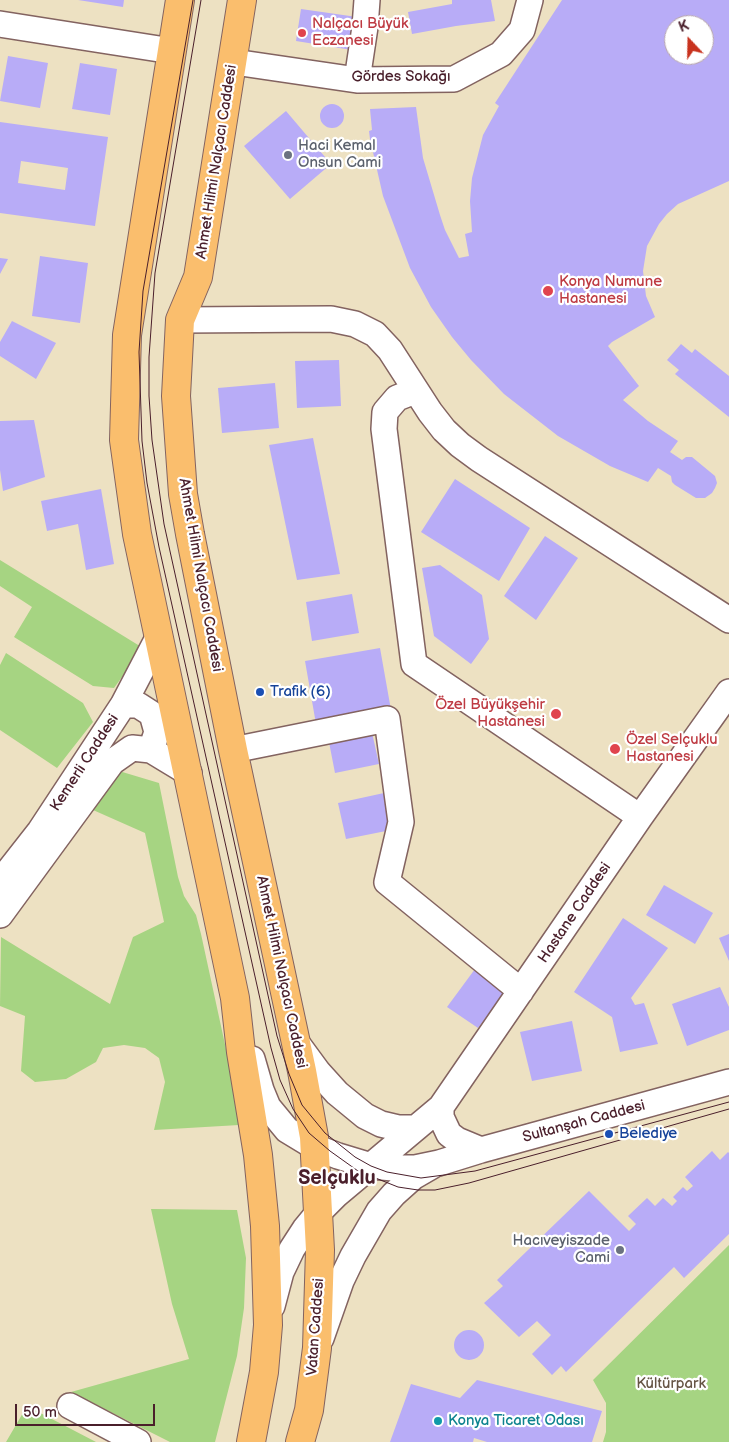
<!DOCTYPE html>
<html>
<head>
<meta charset="utf-8">
<style>
  body { margin:0 }
  #map { position:relative; width:729px; height:1442px; overflow:hidden; background:#ede1c2; font-family:"Balsamiq Sans",sans-serif }
  canvas { display:block }
  .north { position:absolute; left:664px; top:15px; width:50px; height:50px; box-sizing:border-box; background:#fff; border:1px solid #b7a5aa; border-radius:50%; rotate:339deg; font-size:14px; font-weight:700; line-height:20px; text-align:center; color:#4a1f2b }
  .north::after { content:''; display:block; margin:auto; width:18px; height:22px; background:#c8321e; clip-path:polygon(50% 0,100% 100%,50% 72%,0 100%) }
  .scale { position:absolute; left:15px; top:1404px; width:140px; height:22px; box-sizing:border-box; border:2px solid #4a1f2b; border-top:0; padding-left:6px; font-size:15px; line-height:18px; white-space:nowrap; color:#4a1f2b; -webkit-text-stroke:4px #fff; paint-order:stroke }
</style>
</head>
<body>
<div id="map">
<canvas width="729" height="1442"></canvas>
<div class="north">K</div>
<div class="scale">50 m</div>
</div>
<script>
const g = document.querySelector('canvas').getContext('2d');
g.lineJoin = 'round';
function paint(path, color) { g.fillStyle = color; g.fill(path, 'evenodd'); }
const toPath = rows => new Path2D(rows.map(r => 'M' + r).join(''));
function trace(path, color, width, dash) { g.strokeStyle = color; g.lineWidth = width; g.lineCap = dash ? 'butt' : 'round'; g.setLineDash(dash || []); g.stroke(path); }
function label(font, color, halo, rows, align = 'center') {
  g.font = font + ' "Balsamiq Sans",sans-serif'; g.lineWidth = 4.5; g.setLineDash([]); g.textBaseline = 'middle'; g.strokeStyle = halo; g.fillStyle = color; for (const [text, x, y, turn = 0] of rows) {
    g.save(); g.translate(x, y); g.rotate((+turn || 0) * Math.PI / 180); g.textAlign = isNaN(turn) ? turn : align; if (halo) g.strokeText(text, 0, 0); g.fillText(text, 0, 0); g.restore();
  }
}
const green = toPath([
  [0,560,143,648,114,688,93,686,14,637,32,607,0,586],
  [6,653,83,703,93,722,57,768,0,730,0,665],
  [109,768,159,783,178,877,184,896,196,915,201,934,239,1109,239,1125,154,1130,165,1082,159,1058,145,1048,124,1045,103,1048,96,1062,66,1079,35,1082,21,1071,25,1016,0,1006,1,937,110,1004,133,937,164,922,145,833,84,806],
  [151,1209,237,1210,246,1258,244,1308,237,1356,215,1442,170,1442,71,1392,189,1359,172,1304],
  [729,1245,729,1442,603,1442,606,1432,606,1403,593,1380],
  [27,1406,96,1442,6,1442]
]);
const building = toPath([
  [78,0,124,0,123,7],
  [452,0,491,0,495,21,456,26,412,34,408,12,452,4],
  [562,0,729,0,729,181,678,204,667,214,659,224,647,246,643,271,646,296,655,317,612,342,608,346,639,386,623,400,648,421,678,441,670,452,682,460,686,457,692,457,715,476,717,483,715,488,712,493,705,498,696,498,675,485,672,482,671,476,658,468,648,482,610,466,558,436,504,394,471,360,452,337,431,307,410,268,383,196,370,139,369,131,372,130,370,109,416,107,423,158,440,215,445,230,459,258,469,256,465,234,472,232,470,201,472,178,483,135,499,106,495,103],
  [674,25,704,25,704,55,674,55],
  [301,9,357,17,352,50,296,41],
  [8,56,48,63,40,108,0,101],
  [80,63,117,69,110,115,72,109],
  '320 116a12 12 0 1 1 24 0a12 12 0 1 1-24 0Z',
  [286,111,331,164,290,199,244,146],
  [0,122,108,137,95,226,0,213],
  [21,161,68,168,65,190,18,183],
  [40,256,88,263,80,323,32,316],
  [0,258,8,259,0,274],
  [12,321,56,343,36,379,0,356,0,342],
  [681,344,692,353,695,349,729,376,729,417,675,374,679,370,667,360],
  [339,360,341,406,297,408,295,361],
  [275,383,279,428,222,433,218,388],
  [34,420,45,477,3,491,0,470,0,421],
  [313,438,340,574,297,580,269,445],
  [455,479,530,528,499,581,421,532],
  [101,489,114,564,86,570,78,524,47,531,41,501],
  [545,536,578,558,536,620,504,596],
  [440,565,482,595,489,639,471,664,434,636,422,568],
  [352,594,359,633,312,641,306,602],
  [380,648,391,710,316,724,305,661],
  [371,728,379,764,335,773,328,737],
  [384,793,391,830,346,839,338,803],
  [664,885,713,913,695,944,646,915],
  [623,918,668,948,631,998,635,1005,644,1003,658,1044,620,1052,612,1017,574,992],
  [729,934,729,961,719,938],
  [475,969,506,991,478,1028,447,1007],
  [720,987,729,1007,729,1030,687,1046,672,1004],
  [572,1021,582,1071,532,1081,520,1032],
  [712,1151,720,1160,728,1152,729,1153,729,1234,684,1278,674,1267,566,1372,561,1366,552,1375,532,1354,551,1335,537,1321,519,1337,484,1303,503,1286,497,1280,589,1191,629,1231,636,1224,628,1216,647,1198,655,1206,663,1198,672,1206,677,1201,673,1197,683,1187,687,1191,693,1186,685,1177],
  '454 1345a15 15 0 1 1 30 0a15 15 0 1 1-30 0Z',
  [477,1380,602,1411,592,1442,487,1442,474,1438,473,1442,390,1442,411,1384,460,1398]
]);
const minor = toPath([
  [0,24,172,51],
  [234,62,357,80,454,79,501,54,522,30,530,0],
  [357,80,365,27,367,0],
  [180,320,331,319,355,324,375,334,390,350,430,412,444,430,460,445,479,459,729,620],
  [415,391,397,398,385,412,384,429,414,664,640,817],
  [123,705,138,705,152,714,157,732,151,750],
  [233,750,387,719,401,822,387,882,521,991],
  [0,882,40,831,123,705,159,636],
  [0,915,112,762,132,748,151,750,189,773],
  [296,1042,318,1072,337,1093,365,1116,381,1124,398,1128,416,1128],
  [252,1059,261,1090,268,1107,287,1130,315,1147,338,1156,371,1166,393,1168,415,1168,439,1163,481,1150,729,1082],
  [441,1107,441,1117,449,1134,457,1140,481,1150],
  [272,1306,281,1272,292,1249,305,1229,319,1212,336,1195,441,1107,640,817,729,692],
  [321,1338,341,1281,353,1256,379,1211,394,1194,413,1177,432,1166],
  [70,1406,138,1442]
]);
const major = toPath([
  [180,0,127,335,124,440,137,534,235,998,241,1052,258,1155,265,1226,268,1325,264,1372,251,1442],
  [242,0,198,277,180,320,176,396,183,494,190,534,233,750,302,1071,314,1137,320,1250,317,1348,309,1410,300,1442]
]);
const tram = toPath([
  [193,0,143,291,139,352,142,441,147,483,159,547,271,1048,280,1080,293,1109,309,1133,330,1151,358,1171,398,1187,418,1190,435,1190,469,1183,729,1109],
  [201,0,155,273,149,357,149,396,152,440,164,524,277,1036,289,1074,302,1105,325,1133,355,1157,371,1166,387,1172,421,1178,475,1171,729,1102]
]);
const markers = [
  [302,33,5,"#e0444e"],
  [288,155,5,"#6b7280"],
  [548,291,6,"#e0444e"],
  [260,692,5,"#1a4fb4"],
  [556,714,6,"#e0444e"],
  [615,749,6,"#e0444e"],
  [609,1134,5,"#1a4fb4"],
  [620,1250,5,"#6b7280"],
  [438,1421,5,"#0f9aa8"]
];
const healthNames = [
  ["Nalçacı Büyük",312,24],
  ["Eczanesi",312,41],
  ["Konya Numune",559,282],
  ["Hastanesi",559,299],
  ["Özel Büyükşehir",545,705,"right"],
  ["Hastanesi",545,722,"right"],
  ["Özel Selçuklu",626,740],
  ["Hastanesi",626,757]
];
const streetNames = [
  ["Gördes Sokağı",401,77],
  ["Ahmet Hilmi Nalçacı Caddesi",217,162,-81],
  ["Ahmet Hilmi Nalçacı Caddesi",200,575,80],
  ["Kemerli Caddesi",85,763,-57],
  ["Hastane Caddesi",575,913,-56],
  ["Ahmet Hilmi Nalçacı Caddesi",281,972,78],
  ["Sultanşah Caddesi",584,1122,-15],
  ["Vatan Caddesi",316,1327,-86]
];
const worshipNames = [
  ["Haci Kemal",298,146],
  ["Onsun Cami",298,163],
  ["Hacıveyiszade",610,1241,"right"],
  ["Cami",610,1258,"right"]
];
const transitNames = [
  ["Trafik (6)",270,692],
  ["Belediye",619,1134]
];
const parkNames = [
  ["Kültürpark",671,1384]
];
const cultureNames = [
  ["Konya Ticaret Odası",448,1421]
];
const districtNames = [
  ["Selçuklu",337,1179]
];
paint(green, '#a6d482');
paint(building, '#b8acf7');
trace(minor, '#836360', 28);
trace(major, '#836360', 30);
trace(minor, '#fff', 25);
trace(major, '#fabe6d', 28);
trace(tram, '#4a1f2b', 1);
for (const [x, y, r, color] of markers) { const dot = new Path2D(); dot.arc(x, y, r, 0, 2 * Math.PI); g.fillStyle = color; g.fill(dot); trace(dot, '#fff', 2); }
label('15px', '#be3a42', '#fff', healthNames, 'left');
label('15px', '#4a1f2b', '#fff', streetNames);
label('15px', '#5b616d', '#fff', worshipNames, 'left');
label('15px', '#164399', '#fff', transitNames, 'left');
label('15px', '#665545', '#fff', parkNames);
label('15px', '#0d838f', '#fff', cultureNames, 'left');
label('bold 20px', '#4a1f2b', '#fff', districtNames);
</script>
</body>
</html>
